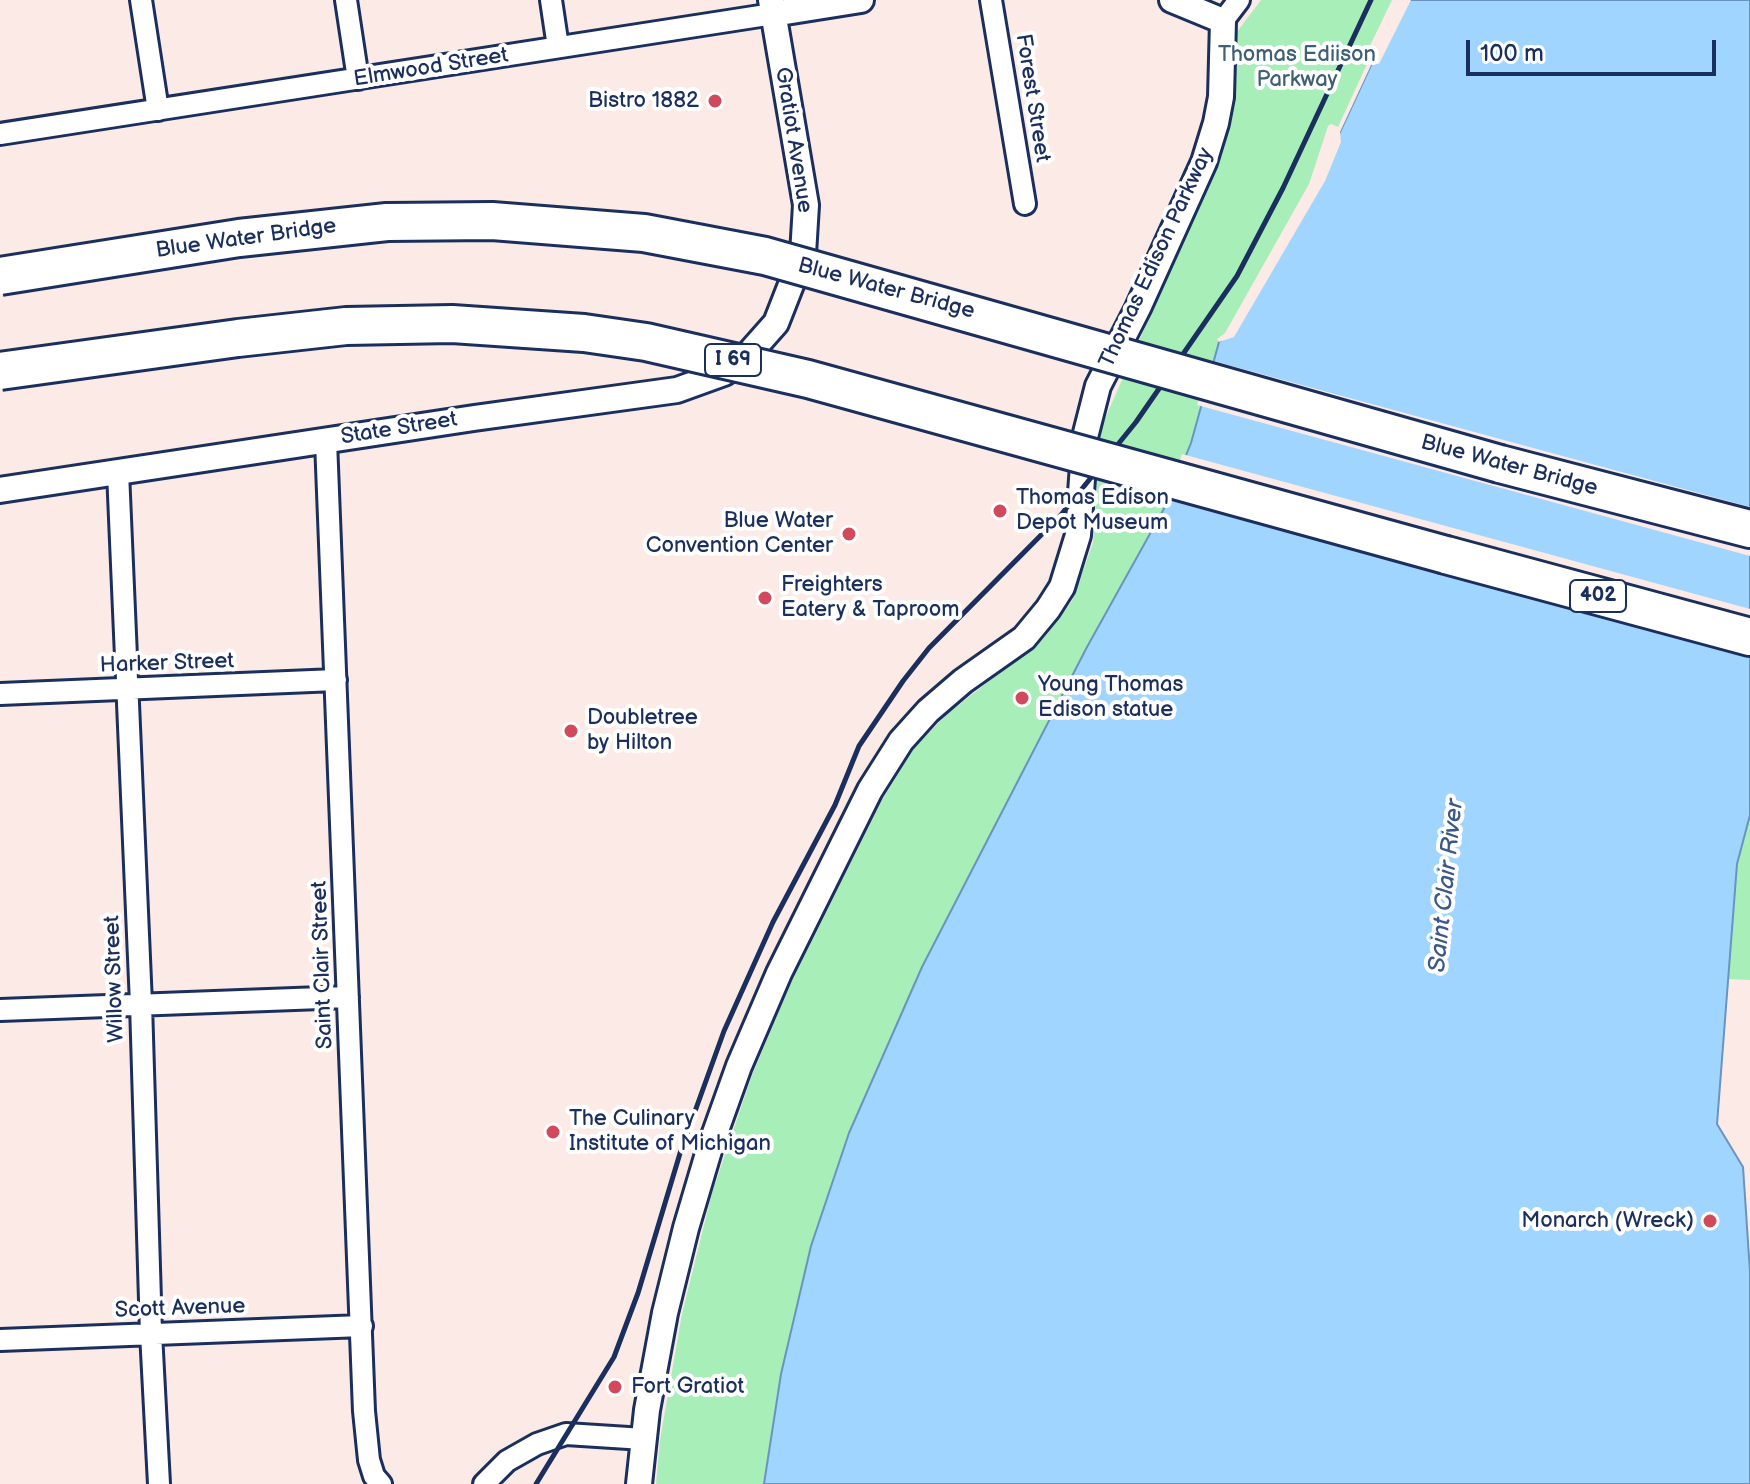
<!DOCTYPE html>
<html>
<head>
<meta charset="utf-8">
<style>
  body { margin:0 }
  #map { position:relative; width:1750px; height:1484px; overflow:hidden; background:#fbeae5; font-family:"Balsamiq Sans",sans-serif }
  canvas { display:block }
  .scale { position:absolute; left:1466px; top:40px; width:250px; height:36px; box-sizing:border-box; border:4px solid #1b2f5e; border-top:0; padding-left:10px; font-size:24px; line-height:28px; white-space:nowrap; color:#1b2f5e; -webkit-text-stroke:6px #fff; paint-order:stroke }
</style>
</head>
<body>
<div id="map">
<canvas width="1750" height="1484"></canvas>
<div class="scale">100 m</div>
</div>
<script>
const c = document.querySelector('canvas').getContext('2d');
c.lineJoin = 'round';
function paint(path, color) { c.fillStyle = color; c.fill(path, 'evenodd'); }
const shape = rows => new Path2D(rows.map(r => 'M' + r).join(''));
function stroke(path, color, width, dash) { c.strokeStyle = color; c.lineWidth = width; c.lineCap = dash ? 'butt' : 'round'; c.setLineDash(dash || []); c.stroke(path); }
function write(font, color, halo, rows, align = 'center') {
  c.font = font + ' "Balsamiq Sans",sans-serif'; c.lineWidth = 8; c.setLineDash([]); c.textBaseline = 'middle'; c.strokeStyle = halo; c.fillStyle = color; for (const [text, x, y, turn = 0] of rows) {
    c.save(); c.translate(x, y); c.rotate((+turn || 0) * Math.PI / 180); c.textAlign = isNaN(turn) ? turn : align; if (halo) c.strokeText(text, 0, 0); c.fillText(text, 0, 0); c.restore();
  }
}
const green = shape([
  [1261,0,1396,0,1372,62,1313,185,1228,336,1219,342,1191,443,1166,505,1087,647,922,967,849,1133,811,1246,781,1374,764,1484,656,1484,660,1440,682,1314,712,1193,752,1075,790,985,882,800,914,748,947,714,1043,639,1072,601,1093,543,1101,428,1221,153,1230,120,1231,57,1237,32],
  [1750,815,1750,980,1728,979,1737,864]
]);
const water = shape([
  [1396,0,1750,0,1750,815,1737,864,1717,1124,1743,1167,1750,1272,1750,1484,764,1484,781,1374,811,1246,849,1133,922,967,1087,647,1166,505,1191,443,1219,342,1228,336,1340,132,1372,63,1396,0]
]);
const pier = shape([
  [1392,0,1411,0,1379,64,1372,63,1340,132,1341,142,1325,181,1234,337,1219,342,1217,339,1225,333,1309,184,1328,126,1331,124,1338,127,1367,64,1364,58],
  [1210,360,1750,507,1750,556,1197,405],
  [1182,454,1750,609,1750,658,1164,499]
]);
const minor = shape([
  [141,0,158,110],
  [346,0,358,79],
  [551,0,558,47],
  [991,0,1025,204],
  [1223,21,1239,0],
  [0,134,773,14],
  [326,441,364,1411,369,1460,374,1476,381,1484],
  [118,472,141,1004,151,1333,159,1484],
  [0,694,336,680],
  [0,1010,348,997],
  [0,1340,362,1326],
  [484,1484,507,1461,537,1444,566,1434,644,1439]
]);
const tertiary = shape([
  [773,14,861,0],
  [0,490,474,418,677,390,724,373,745,358,776,323,803,254,806,205,771,0],
  [639,1484,647,1410,665,1313,686,1228,710,1147,739,1066,779,973,870,790,901,741,928,711,963,681,1024,638,1048,609,1062,587,1078,535,1085,437,1098,386,1138,308,1204,162,1216,123,1221,97,1223,21,1172,0]
]);
const motorway = shape([
  [1500,464,1750,529],
  [1446,555,1750,637]
]);
const rail = shape([
  [536,1484,614,1357,638,1293,681,1150,724,1031,773,922,835,805,859,746,903,681,929,648,1060,516,1136,422,1237,276,1283,188,1371,0]
]);
const motorwayBridge = shape([
  [0,276,239,238,387,222,492,221,644,233,765,256,1500,464],
  [0,371,238,338,346,326,452,324,584,333,646,342,808,379,1446,555]
]);
const markers = [
  [715,101,8,"#d1495b"],
  [1000,511,8,"#d1495b"],
  [849,534,8,"#d1495b"],
  [765,598,8,"#d1495b"],
  [1022,698,8,"#d1495b"],
  [571,731,8,"#d1495b"],
  [553,1132,8,"#d1495b"],
  [1710,1221,8,"#d1495b"],
  [615,1387,8,"#d1495b"]
];
const shields = [
  [733,360,56],
  [1598,596,56]
];
const shieldNames = [
  ["I 69",733,360],
  ["402",1598,596]
];
const parkNames = [
  ["Thomas Ediison",1297,55],
  ["Parkway",1297,80]
];
const streetNames = [
  ["Elmwood Street",431,68,-9],
  ["Forest Street",1032,98,81],
  ["Gratiot Avenue",793,140,81],
  ["Blue Water Bridge",246,239,-8],
  ["Thomas Edison Parkway",1157,258,-65],
  ["Blue Water Bridge",886,289,15],
  ["State Street",399,429,-9],
  ["Blue Water Bridge",1509,466,15],
  ["Harker Street",167,664,-2],
  ["Saint Clair Street",323,965,-92],
  ["Willow Street",115,979,-92],
  ["Scott Avenue",180,1309,-2]
];
const poiNames = [
  ["Bistro 1882",699,101,"right"],
  ["Thomas Edison",1016,498],
  ["Depot Museum",1016,523],
  ["Blue Water",833,521,"right"],
  ["Convention Center",833,546,"right"],
  ["Freighters",781,585],
  ["Eatery & Taproom",781,610],
  ["Young Thomas",1038,685],
  ["Edison statue",1038,710],
  ["Doubletree",587,718],
  ["by Hilton",587,743],
  ["The Culinary",569,1119],
  ["Institute of Michigan",569,1144],
  ["Monarch (Wreck)",1694,1221,"right"],
  ["Fort Gratiot",631,1387]
];
const waterNames = [
  ["Saint Clair River",1447,886,-84]
];
paint(green, '#a8eeb9');
paint(water, '#a0d5ff');
stroke(water, '#6b93bf', 2);
paint(pier, '#fbeae5');
stroke(minor, '#1b2f5e', 26);
stroke(tertiary, '#1b2f5e', 30);
stroke(motorway, '#1b2f5e', 42);
stroke(minor, '#fff', 20);
stroke(tertiary, '#fff', 24);
stroke(motorway, '#fff', 36);
stroke(rail, '#1b2f5e', 5);
stroke(motorwayBridge, '#1b2f5e', 42, []);
stroke(motorwayBridge, '#fff', 36);
for (const [x, y, r, color] of markers) { const dot = new Path2D(); dot.arc(x, y, r, 0, 2 * Math.PI); c.fillStyle = color; c.fill(dot); stroke(dot, '#fff', 3); }
for (const [x, y, w] of shields) { const box = new Path2D(); box.roundRect(x - w / 2, y - 16, w, 32, 6); c.fillStyle = '#fff'; c.fill(box); stroke(box, '#1b2f5e', 2); }
write('bold 20px', '#1b2f5e', null, shieldNames);
write('22px', '#3e5f75', '#fff', parkNames);
write('22px', '#1b2f5e', '#fff', streetNames);
write('22px', '#1b2f5e', '#fff', poiNames, 'left');
write('italic 24px', '#3c5886', '#fff', waterNames);
</script>
</body>
</html>
